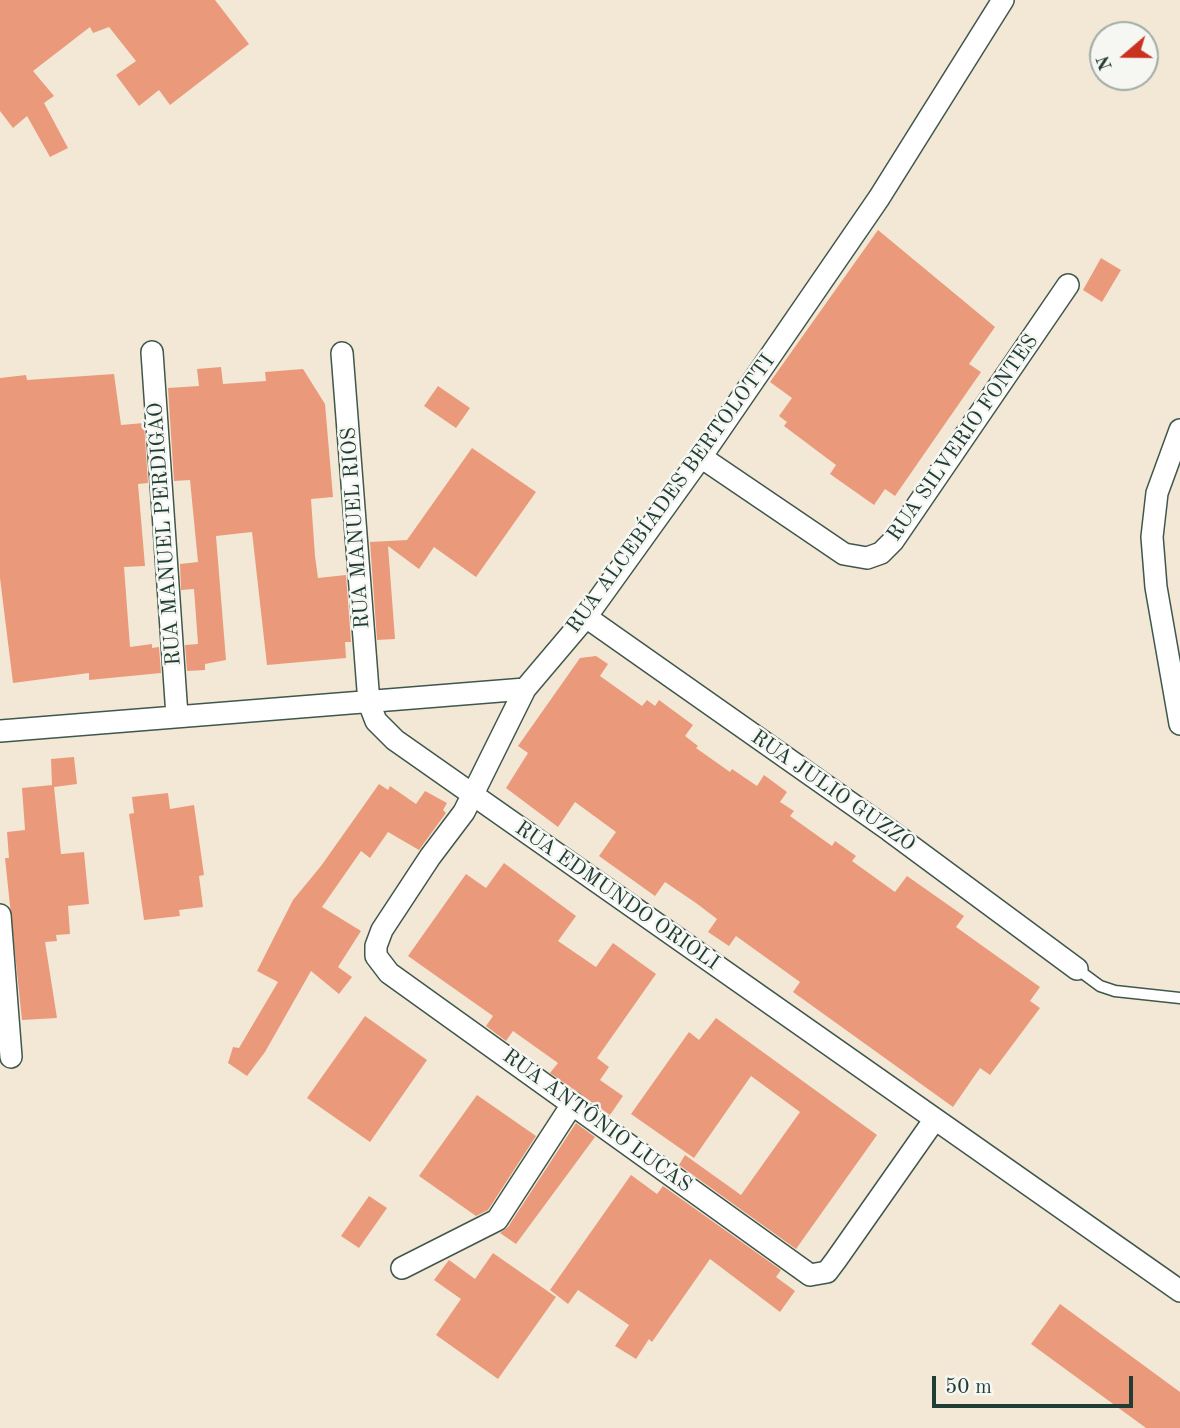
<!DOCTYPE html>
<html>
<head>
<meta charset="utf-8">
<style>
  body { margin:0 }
  #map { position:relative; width:1180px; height:1428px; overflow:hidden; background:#f3e8d5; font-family:"Old Standard TT",serif }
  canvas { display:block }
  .north { position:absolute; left:1089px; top:21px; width:70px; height:70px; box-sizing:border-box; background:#f6f6f2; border:2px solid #a0aca6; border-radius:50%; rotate:250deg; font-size:19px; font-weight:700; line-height:28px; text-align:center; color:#1f3d34 }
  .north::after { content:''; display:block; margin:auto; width:24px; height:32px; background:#c8321e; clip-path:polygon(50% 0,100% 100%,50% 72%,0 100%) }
  .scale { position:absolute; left:932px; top:1376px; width:201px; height:32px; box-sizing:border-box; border:4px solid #1f3d34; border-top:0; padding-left:9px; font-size:21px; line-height:24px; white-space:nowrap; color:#1f3d34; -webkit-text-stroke:5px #f6f6f2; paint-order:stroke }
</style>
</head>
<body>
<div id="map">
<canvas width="1180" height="1428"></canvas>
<div class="north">N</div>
<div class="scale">50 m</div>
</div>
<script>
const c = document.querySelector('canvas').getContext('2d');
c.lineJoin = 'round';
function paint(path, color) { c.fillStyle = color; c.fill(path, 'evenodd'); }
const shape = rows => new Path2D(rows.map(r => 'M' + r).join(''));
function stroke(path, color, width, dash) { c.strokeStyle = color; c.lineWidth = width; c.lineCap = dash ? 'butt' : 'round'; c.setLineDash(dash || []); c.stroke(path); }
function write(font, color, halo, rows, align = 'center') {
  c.font = font + ' "Old Standard TT",serif'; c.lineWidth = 5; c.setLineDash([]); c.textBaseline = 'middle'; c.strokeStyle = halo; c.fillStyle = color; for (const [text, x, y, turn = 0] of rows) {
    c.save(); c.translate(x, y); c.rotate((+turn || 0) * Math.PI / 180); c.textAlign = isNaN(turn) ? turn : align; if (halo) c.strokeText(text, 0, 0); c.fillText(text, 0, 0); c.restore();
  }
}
const building = shape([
  [0,0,215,0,249,44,170,105,159,90,139,106,116,75,136,61,109,27,93,33,90,27,33,71,54,96,44,103,68,148,50,157,27,116,13,128,0,111],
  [878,230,995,327,969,364,981,372,895,496,885,489,874,505,830,474,836,465,784,426,787,422,779,416,792,398,770,382],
  [1101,258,1121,270,1102,302,1083,290],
  [221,367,223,384,266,381,265,372,303,369,325,404,333,497,311,499,315,556,318,578,346,575,351,642,345,642,346,658,267,665,252,532,216,536,226,660,205,664,205,670,187,671,185,645,198,644,194,589,181,590,180,564,198,562,190,480,174,481,168,388,199,386,197,369],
  [114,374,121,425,144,423,148,483,138,484,145,566,124,567,130,647,152,644,152,648,159,647,161,673,89,680,89,673,13,683,0,578,0,378,26,375,27,380],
  [438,386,470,408,456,428,424,406],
  [472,448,536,492,476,577,434,547,419,569,388,546,395,639,377,640,370,542,407,540],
  [596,656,608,664,600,676,642,706,647,700,655,706,659,700,693,725,685,736,698,746,696,748,730,772,732,769,757,786,764,775,787,792,780,802,794,811,790,816,832,846,835,841,856,856,852,861,895,892,907,876,964,916,956,927,1040,987,1030,1001,1040,1008,990,1075,980,1068,953,1107,793,992,800,982,736,936,729,946,708,932,717,919,696,903,665,882,655,896,599,856,616,832,575,802,558,827,506,788,528,753,518,746,580,658],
  [74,757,77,784,54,787,61,854,84,852,89,904,68,906,70,934,56,935,57,941,45,942,57,1018,22,1020,5,858,9,858,7,832,25,830,22,788,52,785,51,759],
  [379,784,388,790,390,786,416,804,425,791,447,803,443,810,446,813,419,850,388,832,370,858,361,851,322,907,361,931,338,967,352,977,339,994,311,971,265,1052,247,1076,228,1063,233,1047,239,1048,278,982,257,971,293,900,321,866],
  [168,793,170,809,194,805,204,875,199,876,203,907,179,910,180,916,144,920,129,814,134,813,132,797],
  [504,863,576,916,558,941,596,967,613,943,656,974,597,1058,609,1067,600,1080,623,1096,610,1115,550,1073,558,1063,513,1031,506,1041,486,1026,493,1016,408,956,466,874,486,888],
  [365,1016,427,1060,370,1142,307,1098],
  [716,1018,877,1135,796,1249,679,1165,685,1155,741,1195,800,1112,751,1076,694,1158,631,1114,689,1032,699,1040],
  [477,1095,536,1136,488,1210,476,1216,419,1176],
  [576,1123,595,1137,516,1244,500,1233,508,1227],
  [631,1175,657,1194,663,1186,781,1270,776,1277,795,1291,780,1312,710,1259,652,1342,649,1339,636,1359,615,1346,629,1325,578,1290,568,1304,550,1290],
  [369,1196,387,1208,359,1248,341,1236],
  [493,1253,556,1297,498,1379,436,1335,461,1299,434,1280,449,1260,475,1279],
  [1060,1304,1180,1392,1180,1428,1146,1428,1031,1344]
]);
const service = shape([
  [1077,969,1100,986,1115,991,1180,998]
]);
const minor = shape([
  [152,352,177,716],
  [342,353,369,703,376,721,395,740,1180,1291],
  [1180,430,1157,493,1152,537,1156,587,1180,724],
  [701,457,844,554,867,558,881,553,893,541,1068,285],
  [586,617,889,830,1077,969],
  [0,731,525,689],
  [0,915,11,1057],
  [935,1119,836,1260,827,1272,810,1275,389,973,376,956,376,946,382,930,430,857,464,812,525,689,586,617,701,457,879,198,1003,0],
  [402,1268,497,1220,573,1103]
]);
const streetNames = [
  ["RUA SILVERIO FONTES",963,438,-55],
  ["RUA ALCEBÍADES BERTOLOTTI",671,494,-54],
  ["RUA MANUEL RIOS",356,528,-94],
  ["RUA MANUEL PERDIGÃO",165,534,-94],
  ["RUA JULIO GUZZO",833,791,35],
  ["RUA EDMUNDO ORIOLI",617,896,35],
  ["RUA ANTÔNIO LUCAS",597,1121,36]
];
paint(building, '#ea9a7b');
stroke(service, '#3f574c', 13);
stroke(minor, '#3f574c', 24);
stroke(service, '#fff', 10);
stroke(minor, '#fff', 21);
write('21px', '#1f3d34', '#f6f6f2', streetNames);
</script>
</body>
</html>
